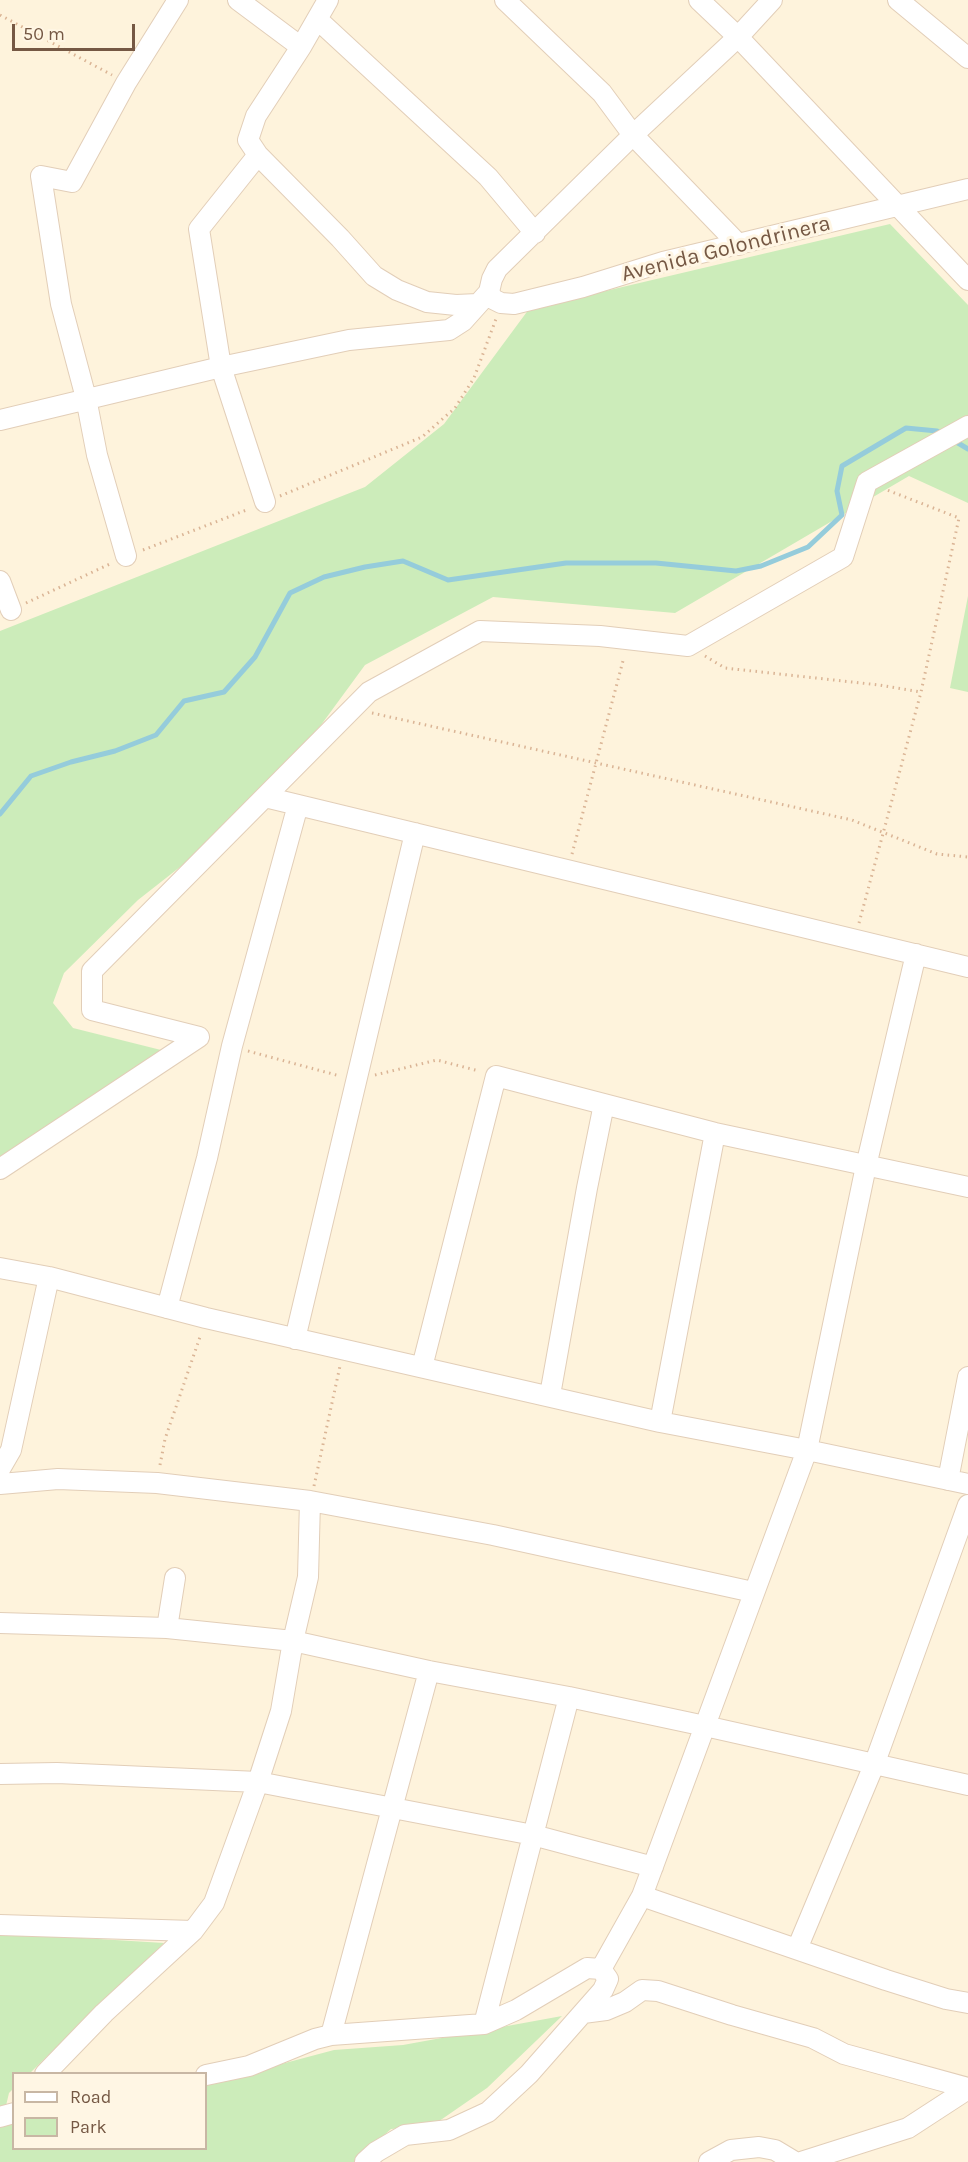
<!DOCTYPE html>
<html>
<head>
<meta charset="utf-8">
<style>
  body { margin:0 }
  #map { position:relative; width:968px; height:2162px; overflow:hidden; background:#fef3dc; font-family:Karla,sans-serif }
  canvas { display:block }
  .legend { position:absolute; left:12px; top:2072px; width:195px; height:78px; box-sizing:border-box; background:#fff6e4; border:2px solid #c8b7a4; margin:0; padding:8px 10px; list-style:none; font-size:18px; color:#755844 }
  .legend li { display:flex; align-items:center; gap:12px; height:30px }
  .legend b { width:30px; border:2px solid #c8b7a4 }
  .scale { position:absolute; left:12px; top:24px; width:123px; height:27px; box-sizing:border-box; border:3px solid #755844; border-top:0; padding-left:8px; font-size:18px; line-height:21px; white-space:nowrap; color:#755844; -webkit-text-stroke:4px #fff6e4; paint-order:stroke }
</style>
</head>
<body>
<div id="map">
<canvas width="968" height="2162"></canvas>
<ul class="legend">
<li><b style="height:8px;background:#fff"></b>Road</li>
<li><b style="height:16px;background:#ccecba"></b>Park</li>
</ul>
<div class="scale">50 m</div>
</div>
<script>
const c = document.querySelector('canvas').getContext('2d');
c.lineJoin = 'round';
function paint(path, color) { c.fillStyle = color; c.fill(path, 'evenodd'); }
const shape = rows => new Path2D(rows.map(r => 'M' + r).join(''));
function stroke(path, color, width, dash) { c.strokeStyle = color; c.lineWidth = width; c.lineCap = dash ? 'butt' : 'round'; c.setLineDash(dash || []); c.stroke(path); }
function write(font, color, halo, rows, align = 'center') {
  c.font = font + ' Karla,sans-serif'; c.lineWidth = 6; c.setLineDash([]); c.textBaseline = 'middle'; c.strokeStyle = halo; c.fillStyle = color; for (const [text, x, y, turn = 0] of rows) {
    c.save(); c.translate(x, y); c.rotate((+turn || 0) * Math.PI / 180); c.textAlign = isNaN(turn) ? turn : align; if (halo) c.strokeText(text, 0, 0); c.fillText(text, 0, 0); c.restore();
  }
}
const green = shape([
  [890,224,968,305,968,503,909,476,675,613,493,597,365,665,321,725,222,834,138,900,64,973,53,1003,73,1028,165,1051,0,1161,0,631,365,487,444,424,529,309],
  [968,596,968,692,950,688],
  [0,1933,164,1943,30,2073,14,2074,13,2089,9,2093,4,2114,13,2119,14,2148,206,2148,206,2084,334,2050,403,2045,562,2016,487,2088,432,2126,391,2129,354,2162,0,2162]
]);
const stream = shape([
  [953,440,968,449],
  [0,814,31,776,71,762,115,751,156,735,184,701,224,692,255,657,290,593,324,577,365,567,403,561,448,580,566,563,656,563,736,571,761,566,808,547,842,515,837,491,842,466,906,428,937,431,943,434]
]);
const path = shape([
  [0,15,112,75],
  [280,496,422,437,455,408,474,378,496,319],
  [143,550,249,509],
  [26,603,112,563],
  [705,656,725,668,879,685,921,692],
  [372,713,852,820,937,854,968,857],
  [572,854,624,657],
  [859,923,921,692,959,518,887,490],
  [248,1051,340,1076],
  [375,1075,437,1060,479,1071],
  [160,1465,165,1439,201,1334],
  [314,1486,340,1366]
]);
const minor = shape([
  [238,0,301,47],
  [328,0,301,47,256,116,248,140,258,155,340,238,374,276,397,290,427,302,456,305,478,304],
  [505,0,602,93,633,135,739,245],
  [699,0,738,37,968,280],
  [898,0,968,58],
  [317,19,488,177,535,233],
  [258,155,199,229,221,367,265,502],
  [489,292,493,299,501,303,514,304,583,287,663,262,968,189],
  [0,420,221,367,349,340,449,330,463,321,489,292,492,279,497,269,633,135,738,37,772,0],
  [126,556,97,455,86,398,61,304,41,176,72,182,126,83,178,0],
  [0,581,11,610],
  [265,797,968,967],
  [0,1169,199,1037,92,1010,92,971,369,692,480,631,600,636,688,646,843,557,867,482,968,426],
  [0,1268,49,1277,206,1318,660,1422,807,1450,968,1484],
  [167,1308,207,1158,232,1046,298,805],
  [295,1339,415,833],
  [422,1367,496,1076,715,1133,968,1187],
  [550,1395,587,1188,604,1104],
  [660,1422,715,1133],
  [0,1469,11,1450,49,1277],
  [948,1480,968,1377],
  [0,1484,58,1479,157,1483,310,1501,493,1535,753,1592],
  [0,1623,167,1628,293,1641,429,1671,569,1697,705,1726,968,1785],
  [167,1628,175,1578],
  [0,1774,57,1773,258,1782,533,1835,653,1867],
  [642,1896,886,1980,946,1999,968,2003],
  [0,1925,193,1931],
  [797,1949,874,1765,968,1505],
  [601,1969,642,1896,807,1450,866,1166,916,954],
  [583,2013,606,2010,625,2002,642,1990,658,1991,732,2015,813,2038,844,2054,968,2088],
  [484,2024,569,1697],
  [331,2035,429,1671],
  [45,2074,104,2013,193,1931,214,1903,258,1782,281,1711,293,1641,308,1577,310,1501],
  [206,2075,249,2066,315,2039,331,2035,484,2024,516,2010,587,1968,601,1969,608,1979,603,1990,529,2074,488,2112,449,2130,405,2135,376,2152,365,2162],
  [0,2117,14,2113],
  [709,2162,731,2150,759,2147,775,2150,795,2162],
  [801,2162,908,2128,968,2089]
]);
const streetNames = [
  ["Avenida Golondrinera",726,249,-14]
];
paint(green, '#ccecba');
stroke(stream, '#95ccdb', 5);
stroke(minor, '#e2ceb8', 22);
stroke(path, '#dab495', 3, [1.5, 4.5]);
stroke(minor, '#fff', 20);
write('22px', '#755844', '#fff6e4', streetNames);
</script>
</body>
</html>
